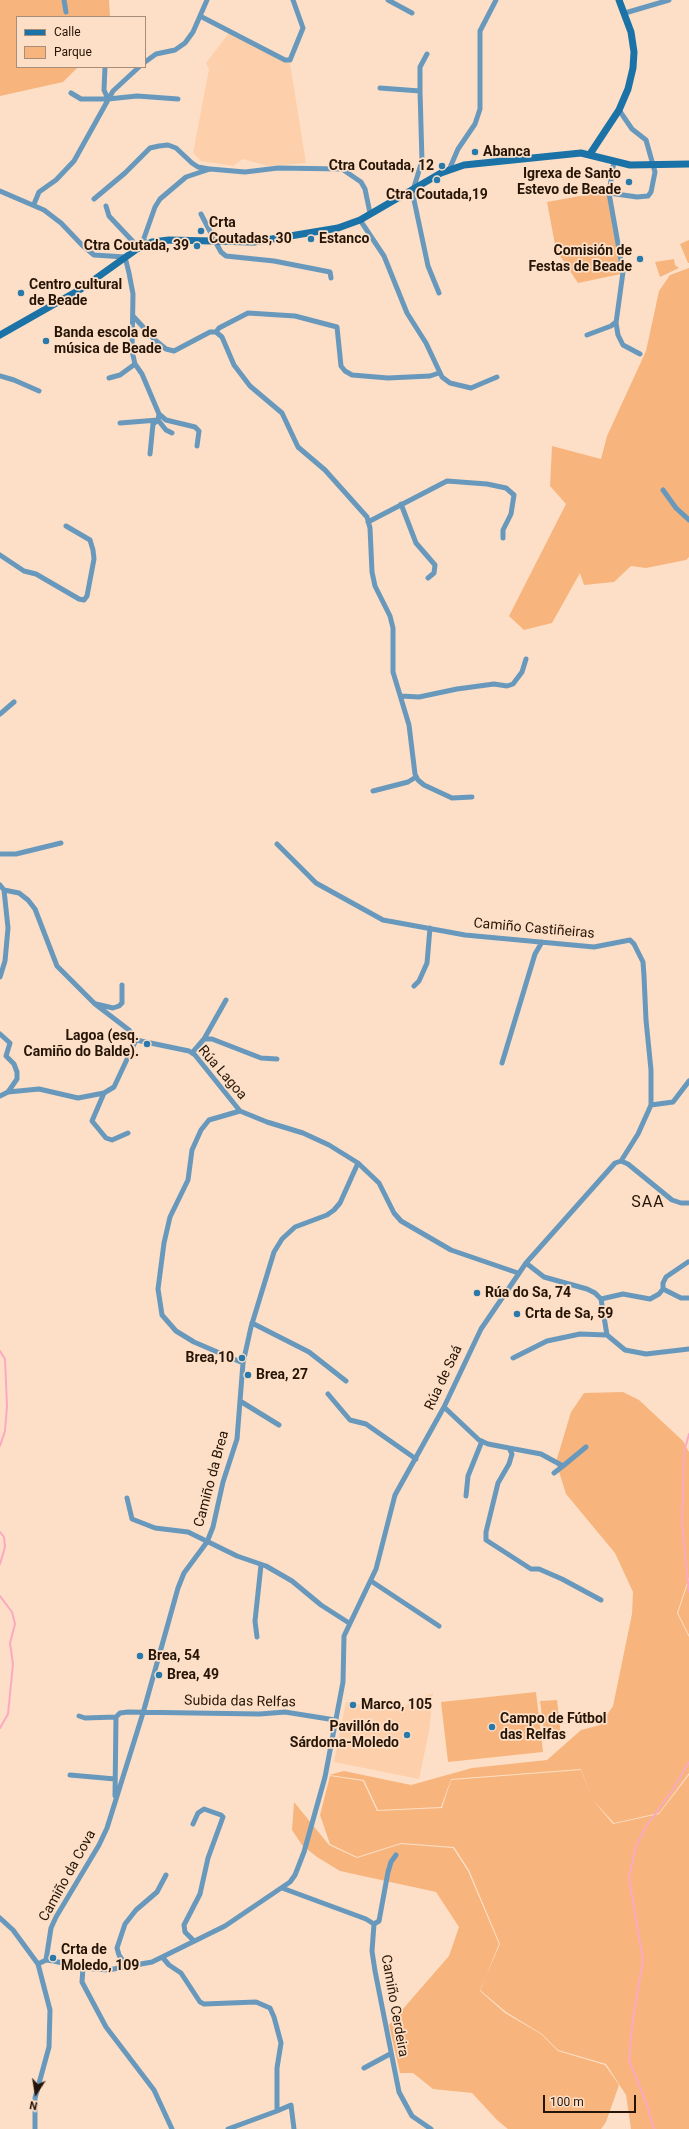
<!DOCTYPE html>
<html>
<head>
<meta charset="utf-8">
<style>
  body { margin:0 }
  #map { position:relative; width:689px; height:2129px; overflow:hidden; background:#fddfc7; font-family:Roboto,sans-serif }
  canvas { display:block }
  .legend { position:absolute; left:16px; top:16px; width:130px; height:52px; box-sizing:border-box; background:#fddfc7; border:1px solid #a78e7a; margin:0; padding:5px 7px; list-style:none; font-size:12px; color:#261506 }
  .legend li { display:flex; align-items:center; gap:8px; height:20px }
  .legend b { width:20px; border:1px solid #a78e7a }
  .north { position:absolute; left:16px; top:2073px; width:40px; height:40px; -webkit-text-stroke:3px #fddfc7; paint-order:stroke; rotate:192deg; font-size:11px; font-weight:700; line-height:16px; text-align:center; color:#261506 }
  .north::after { content:''; display:block; margin:auto; width:14px; height:18px; background:#261506; clip-path:polygon(50% 0,100% 100%,50% 72%,0 100%) }
  .scale { position:absolute; left:543px; top:2095px; width:93px; height:18px; box-sizing:border-box; border:2px solid #261506; border-top:0; padding-left:5px; font-size:12px; line-height:14px; white-space:nowrap; color:#261506; -webkit-text-stroke:3px #fddfc7; paint-order:stroke }
</style>
</head>
<body>
<div id="map">
<canvas width="689" height="2129"></canvas>
<ul class="legend">
<li><b style="height:5px;background:#1a72a6"></b>Calle</li>
<li><b style="height:11px;background:#f7b57d"></b>Parque</li>
</ul>
<div class="north">N</div>
<div class="scale">100 m</div>
</div>
<script>
const c = document.querySelector('canvas').getContext('2d');
c.lineJoin = 'round';
function paint(path, color) { c.fillStyle = color; c.fill(path, 'evenodd'); }
const shape = rows => new Path2D(rows.map(r => 'M' + r).join(''));
function stroke(path, color, width, dash) { c.strokeStyle = color; c.lineWidth = width; c.lineCap = dash ? 'butt' : 'round'; c.setLineDash(dash || []); c.stroke(path); }
function write(font, color, halo, rows, align = 'center') {
  c.font = font + ' Roboto,sans-serif'; c.lineWidth = 3.5; c.setLineDash([]); c.textBaseline = 'middle'; c.strokeStyle = halo; c.fillStyle = color; for (const [text, x, y, turn = 0] of rows) {
    c.save(); c.translate(x, y); c.rotate((+turn || 0) * Math.PI / 180); c.textAlign = isNaN(turn) ? turn : align; if (halo) c.strokeText(text, 0, 0); c.fillText(text, 0, 0); c.restore();
  }
}
const built = shape([
  [229,33,290,63,306,163,267,166,243,159,233,166,201,161,193,153,209,69,206,63],
  [433,1693,429,1732,419,1779,334,1762,346,1702,393,1711]
]);
const green = shape([
  [0,0,109,0,110,17,17,17,17,67,78,67,63,82,0,96],
  [607,191,621,274,578,283,556,250,547,202],
  [689,240,689,263,688,263,680,244],
  [674,259,675,265,679,268,660,277,655,262],
  [689,268,689,557,686,560,646,568,631,566,614,582,584,585,580,573,552,623,524,630,509,616,566,504,550,486,552,446,601,459,607,436,646,351,659,291,670,275],
  [623,1392,639,1400,683,1441,689,1452,689,1577,677,1613,689,1637,689,1773,659,1813,614,1823,592,1799,581,1769,451,1779,441,1807,378,1810,364,1780,329,1775,344,1771,411,1785,472,1768,547,1760,581,1730,600,1725,613,1706,632,1614,633,1592,615,1553,566,1494,556,1462,571,1412,584,1393],
  [689,1580,689,1635,678,1613],
  [536,1692,543,1752,448,1762,441,1702],
  [557,1700,561,1737,545,1739,540,1701],
  [581,1770,592,1799,613,1824,659,1814,689,1775,689,2129,631,2129,626,2095,606,2064,558,2050,542,2034,506,2012,480,1990,500,1944,469,1870,454,1847,401,1843,357,1857,330,1844,320,1815,330,1776,363,1781,377,1811,442,1808,451,1780],
  [294,1802,329,1845,357,1858,401,1844,453,1848,468,1871,499,1944,480,1991,505,2013,541,2034,558,2051,605,2065,619,2085,606,2122,601,2129,508,2129,497,2120,472,2093,433,2089,413,2073,400,2073,389,2025,449,1956,459,1927,436,1892,340,1871,317,1857,302,1845,292,1830]
]);
const stream = shape([
  [0,1351,5,1359,7,1406,5,1431,0,1446],
  [689,1434,684,1452,682,1524,689,1592],
  [0,1532,4,1537,5,1547,0,1564],
  [0,1596,12,1612,15,1624,10,1643,13,1664,8,1714,0,1728],
  [654,2129,646,2102,629,2060,632,2026,643,1960,629,1877,636,1846,645,1828,672,1791,689,1762]
]);
const street = shape([
  [64,0,66,12],
  [388,0,412,13],
  [625,13,669,0],
  [200,16,285,60,290,60,303,28,293,0],
  [145,62,156,54,175,50,185,43,193,32,207,0],
  [105,67,104,90,108,99],
  [380,88,420,91,422,161,414,187,414,200,428,266,439,293],
  [420,91,420,67,427,54],
  [71,93,81,99,108,99,137,96,178,99],
  [614,161,609,193,623,272,616,323,618,335,623,345,640,354],
  [449,170,458,149,475,124,480,109,480,31,496,0],
  [0,191,44,210,61,223,82,245,94,255,125,257,129,273,133,294,132,351,135,364,142,374,159,414,158,420,153,424,150,454],
  [609,193,637,197,648,196,651,192,655,172,646,140,632,129,619,110],
  [94,199,125,173,150,148,159,146,168,145,176,148,192,163,198,167,209,169],
  [34,204,39,192,56,180,74,161,113,91,139,67],
  [106,206,109,216,139,248],
  [201,214,215,241,221,252,226,256,274,261,330,272,331,278],
  [360,220,384,256,407,313,426,343,442,377,450,383,471,388,497,377],
  [145,245,144,238,155,207,160,199,186,177,210,169,245,172,278,168,342,169,361,182,365,189,370,213],
  [133,316,155,340,166,349,174,351,210,332,216,332,222,337,234,365,250,386,282,413,298,447,325,470,367,517,370,528,372,572,375,586,390,616,393,628,393,672,409,725,415,774,418,780,424,785,452,798,472,797],
  [216,332,219,328,248,313,295,316,337,327,341,366,345,371,352,375,388,378,430,376,439,373],
  [587,335,611,326,616,322],
  [0,376,14,380,39,391],
  [109,378,120,375,135,364],
  [159,414,166,420,195,427,199,431,197,446],
  [120,423,158,420,166,430,172,433],
  [663,490,676,508,689,520],
  [401,504,416,543,435,565,434,573,428,578],
  [368,522,447,481,487,484,506,488,514,495,511,514,503,530,503,538],
  [0,555,24,571,36,574,79,599,84,600,87,596,94,559,93,550,90,540,66,526],
  [401,696,419,697,457,689,494,684,507,686,513,684,522,672,526,659],
  [0,714,14,702],
  [373,791,408,782,416,777],
  [277,844,316,883,383,920,465,935,594,947,630,940,634,944,643,962,644,976,646,1020,651,1070,651,1105,638,1134,621,1161],
  [0,854,16,854,61,843],
  [0,885,4,890,8,928,5,961,0,977],
  [4,890,19,893,28,900,35,909,57,966,95,1004,129,1030,136,1040,189,1051,195,1055,240,1111,267,1122,303,1133,329,1145,358,1163,379,1183,394,1213,401,1221,451,1250,518,1273],
  [414,986,419,981,427,963,430,928],
  [96,1004,113,1008,119,1006,122,1003,122,985],
  [0,1034,10,1043,6,1056,14,1064,17,1072,17,1079,8,1092],
  [204,1039,212,1039,261,1058,277,1059],
  [192,1053,204,1039,226,1000],
  [502,1063,535,954,542,942],
  [104,1093,92,1121,106,1138,112,1140,128,1133],
  [0,1096,8,1092,39,1089,78,1098,104,1093,114,1087,136,1040],
  [651,1105,673,1102,689,1081],
  [240,1111,209,1120,201,1130,192,1150,188,1180,170,1217,164,1243,158,1289,162,1315,176,1331,194,1342,243,1363],
  [526,1263,544,1277,587,1289,595,1293,601,1299,607,1335,625,1350,646,1354,689,1349],
  [663,1289,663,1283,666,1277,688,1262],
  [601,1299,623,1294,650,1299,659,1294,663,1289,681,1298,689,1298],
  [252,1323,309,1352,346,1381],
  [513,1358,547,1341,580,1334,607,1335],
  [328,1394,350,1420,366,1424,416,1459],
  [240,1401,279,1425],
  [444,1407,479,1440,488,1444,509,1448,512,1454,509,1464,498,1483,486,1532,486,1540,531,1569,539,1569,562,1579,601,1600],
  [509,1448,541,1454,563,1466,586,1447],
  [554,1473,563,1466],
  [466,1496,468,1476,482,1441],
  [127,1498,132,1519,155,1528,188,1532,237,1556,266,1566,292,1581,321,1605,349,1623],
  [371,1581,439,1626],
  [257,1637,255,1621,261,1565],
  [79,1716,85,1718,116,1717,120,1713,128,1712,260,1714,285,1712,335,1720],
  [70,1775,115,1779],
  [115,1796,116,1717],
  [193,1824,198,1813,204,1809,221,1815,223,1817,208,1858,200,1894,184,1925,185,1932,194,1941],
  [282,1888,366,1919,374,1924,372,1951,375,1971,399,2092,412,2116,431,2129],
  [0,1918,13,1930,38,1964,50,2010,49,2047,35,2098,35,2129],
  [374,1924,379,1921,388,1872,391,1862,396,1855],
  [163,1958,169,1965,181,1973,200,2002,204,2004,256,2002,270,2008,274,2017,281,2043,277,2068,277,2111,228,2129],
  [46,1960,51,1928,56,1917,99,1845,107,1828,143,1713,178,1588,184,1573,207,1542,213,1527,223,1482,237,1439,243,1363,251,1327,274,1252,282,1239,295,1227,327,1215,334,1210,340,1203,358,1163],
  [38,1964,46,1960,54,1961,83,1968,108,1970,152,1962,225,1926,290,1882,295,1875,304,1852,325,1777,343,1682,344,1636,376,1569,395,1495,444,1407,481,1329,526,1263,615,1163,621,1161,628,1164,672,1200,681,1203,689,1203],
  [127,1967,119,1955,117,1948,125,1924,136,1910,157,1892,166,1875],
  [83,1968,82,1982,106,2027,154,2090,172,2129],
  [364,2068,390,2054],
  [277,2111,291,2105,294,2129]
]);
const secondary = shape([
  [590,154,619,110,628,89,633,68,634,52,631,32,619,0],
  [0,335,81,289,137,249,152,242,169,240,254,242,338,228,360,220,441,173,464,165,581,153,630,165,689,164]
]);
const markers = [
  [475,152,4,"#2979aa"],
  [442,166,4,"#2979aa"],
  [437,180,4,"#2979aa"],
  [629,182,4,"#2979aa"],
  [201,231,4,"#2979aa"],
  [311,239,4,"#2979aa"],
  [197,246,4,"#2979aa"],
  [640,259,4,"#2979aa"],
  [21,293,4,"#2979aa"],
  [46,341,4,"#2979aa"],
  [147,1044,4,"#2979aa"],
  [477,1293,4,"#2979aa"],
  [517,1314,4,"#2979aa"],
  [242,1358,4,"#2979aa"],
  [248,1375,4,"#2979aa"],
  [140,1656,4,"#2979aa"],
  [159,1675,4,"#2979aa"],
  [353,1705,4,"#2979aa"],
  [492,1727,4,"#2979aa"],
  [407,1735,4,"#2979aa"],
  [53,1958,4,"#2979aa"]
];
const poiNames = [
  ["Abanca",483,152],
  ["Ctra Coutada, 12",434,166,"right"],
  ["Igrexa de Santo",621,174,"right"],
  ["Estevo de Beade",621,190,"right"],
  ["Ctra Coutada,19",437,195,"center"],
  ["Crta",209,223],
  ["Coutadas, 30",209,239],
  ["Estanco",319,239],
  ["Ctra Coutada, 39",189,246,"right"],
  ["Comisión de",632,251,"right"],
  ["Festas de Beade",632,267,"right"],
  ["Centro cultural",29,285],
  ["de Beade",29,301],
  ["Banda escola de",54,333],
  ["música de Beade",54,349],
  ["Lagoa (esq.",139,1036,"right"],
  ["Camiño do Balde).",139,1052,"right"],
  ["Rúa do Sa, 74",485,1293],
  ["Crta de Sa, 59",525,1314],
  ["Brea,10",234,1358,"right"],
  ["Brea, 27",256,1375],
  ["Brea, 54",148,1656],
  ["Brea, 49",167,1675],
  ["Marco, 105",361,1705],
  ["Campo de Fútbol",500,1719],
  ["das Relfas",500,1735],
  ["Pavillón do",399,1727,"right"],
  ["Sárdoma-Moledo",399,1743,"right"],
  ["Crta de",61,1950],
  ["Moledo, 109",61,1966]
];
const streetNames = [
  ["Camiño Castiñeiras",534,929,5],
  ["Rúa Lagoa",222,1073,49],
  ["Rúa de Saá",444,1378,-65],
  ["Camiño da Brea",212,1479,-75],
  ["Subida das Relfas",240,1702,1],
  ["Camiño da Cova",68,1876,-61],
  ["Camiño Cerdeira",394,2006,80]
];
const quarterNames = [
  ["SAA",648,1203]
];
paint(built, '#fdd0ab');
paint(green, '#f7b57d');
stroke(stream, '#faa9c0', 2);
stroke(street, '#6899bc', 5);
stroke(secondary, '#1a72a6', 7);
for (const [x, y, r, color] of markers) { const dot = new Path2D(); dot.arc(x, y, r, 0, 2 * Math.PI); c.fillStyle = color; c.fill(dot); stroke(dot, '#fddfc7', 1.5); }
write('bold 14px', '#261506', '#fddfc7', poiNames, 'left');
write('14px', '#261506', '#fddfc7', streetNames);
c.letterSpacing = '1px';
write('16px', '#261506', '#fddfc7', quarterNames);
c.letterSpacing = '0px';
</script>
</body>
</html>
